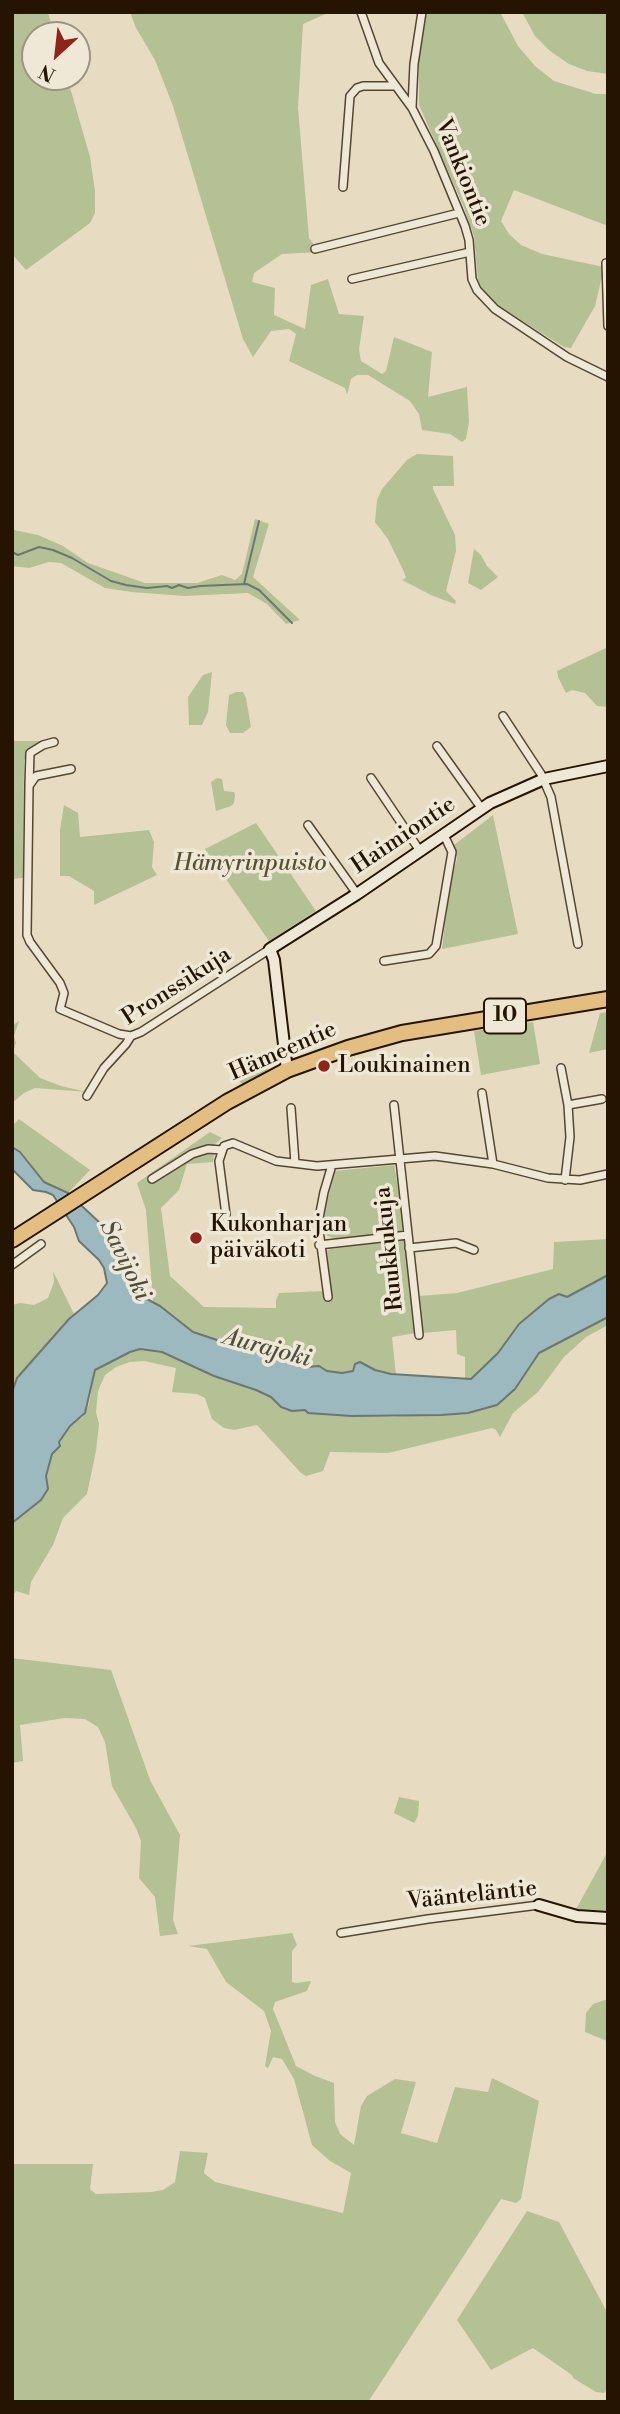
<!DOCTYPE html>
<html>
<head>
<meta charset="utf-8">
<style>
  body { margin:0 }
  #map { position:relative; width:620px; height:2414px; overflow:hidden; background:#e7dcc2; font-family:"Libre Bodoni",serif }
  canvas { display:block }
  .frame { position:absolute; inset:0; border:14px solid #251400; pointer-events:none }
  .north { position:absolute; left:21px; top:21px; width:70px; height:70px; box-sizing:border-box; background:#efe8d7; border:2px solid #9e9381; border-radius:50%; rotate:207deg; font-size:19px; font-weight:700; line-height:28px; text-align:center; color:#251400 }
  .north::after { content:''; display:block; margin:auto; width:24px; height:32px; background:#8f2418; clip-path:polygon(50% 0,100% 100%,50% 72%,0 100%) }
</style>
</head>
<body>
<div id="map">
<canvas width="620" height="2414"></canvas>
<div class="frame"></div>
<div class="north">N</div>
</div>
<script>
const c = document.querySelector('canvas').getContext('2d');
c.lineJoin = 'round';
function paint(path, color) { c.fillStyle = color; c.fill(path, 'evenodd'); }
const shape = rows => new Path2D(rows.map(r => 'M' + r).join(''));
function stroke(path, color, width, dash) { c.strokeStyle = color; c.lineWidth = width; c.lineCap = dash ? 'butt' : 'round'; c.setLineDash(dash || []); c.stroke(path); }
function write(font, color, halo, rows, align = 'center') {
  c.font = font + ' "Libre Bodoni",serif'; c.lineWidth = 7; c.setLineDash([]); c.textBaseline = 'middle'; c.strokeStyle = halo; c.fillStyle = color; for (const [text, x, y, turn = 0] of rows) {
    c.save(); c.translate(x, y); c.rotate((+turn || 0) * Math.PI / 180); c.textAlign = isNaN(turn) ? turn : align; if (halo) c.strokeText(text, 0, 0); c.fillText(text, 0, 0); c.restore();
  }
}
const green = shape([
  [12,12,48,12,54,35,35,35,35,77,67,77,90,157,95,191,95,213,90,223,26,270,12,254],
  [130,12,330,12,303,24,298,108,309,238,319,252,282,254,254,273,252,282,275,288,274,315,305,329,311,285,328,279,339,314,364,316,359,349,361,361,382,374,386,371,394,337,432,352,428,397,467,387,469,422,466,439,462,442,450,434,422,430,419,414,410,401,368,375,357,375,351,379,347,395,345,388,289,361,296,334,289,329,271,331,253,357,243,339,173,106,155,60,136,28],
  [426,12,500,12,518,46,535,66,554,81,596,94,608,94,608,226,514,190,501,221,509,234,521,245,542,254,604,267,595,306,571,348,564,347,500,307,483,291,478,282,474,236,463,205,419,105,419,58],
  [522,12,608,12,608,74,587,71,569,64,550,51,535,36],
  [417,454,453,456,454,486,433,486,433,489,455,535,456,551,446,591,456,601,455,604,433,596,402,580,406,578,404,572,388,539,375,522,377,500,382,489,407,460],
  [255,519,269,524,253,577,300,620,286,624,267,604,248,593,184,596,132,592,105,588,61,563,49,562,29,568,12,566,12,530,14,530,38,535,63,546,88,563,145,583,197,583,222,575,235,580,242,574],
  [474,549,481,555,487,566,498,577,481,590,468,583],
  [608,647,608,707,597,706,585,693,572,690,566,693,558,677,557,671],
  [212,672,208,712,202,725,189,725,188,697,203,675],
  [236,692,243,692,246,698,251,727,243,733,230,733,226,725,229,695],
  [12,741,42,741,33,746,24,760,23,878,12,879],
  [217,778,222,779,224,791,234,792,235,795,234,803,231,806,216,811,211,782],
  [64,805,78,813,80,837,149,830,154,842,152,867,157,875,94,905,94,891,69,876,60,876,60,830],
  [493,815,518,934,442,949,450,882,457,859,454,845],
  [256,823,316,911,269,941,205,849],
  [608,1012,608,1049,589,1053,600,1013],
  [19,1021,14,1036,16,1043,13,1052,40,1078,61,1086,87,1092,35,1088,24,1093,12,1103,12,1026],
  [533,1022,540,1064,481,1075,474,1031],
  [263,1058,269,1073,242,1084,238,1080],
  [19,1119,90,1170,68,1193,44,1183,20,1152,12,1147,12,1126],
  [210,1132,222,1138,215,1144,213,1162,187,1164,179,1190,161,1208,170,1276,204,1307,276,1308,276,1300,279,1293,323,1291,329,1288,326,1251,330,1249,406,1240,416,1333,392,1337,396,1375,375,1370,360,1362,353,1371,342,1373,327,1371,319,1366,307,1367,291,1357,226,1343,193,1332,153,1302,146,1210,137,1183],
  [394,1165,405,1225,402,1231,352,1238,333,1238,326,1235,324,1213,335,1171],
  [608,1239,608,1275,567,1297,549,1299,519,1324,498,1353,471,1379,465,1379,465,1357,457,1354,456,1330,423,1333,419,1296,457,1293,553,1269,554,1242],
  [53,1271,74,1314,17,1378,13,1388,12,1305,20,1303,34,1305,48,1298,54,1282],
  [608,1317,608,1325,586,1337,564,1357,538,1392,513,1413,500,1437,496,1430,492,1428,388,1453,330,1452,323,1471,306,1476,301,1473,257,1425,234,1430,224,1428,212,1419,205,1398,197,1394,172,1392,176,1368,144,1361,130,1362,116,1367,105,1375,98,1391,96,1412,99,1424,96,1451,87,1494,63,1518,53,1545,31,1582,29,1595,16,1591,12,1597,12,1523,41,1500,48,1489,46,1476,52,1454,58,1448,59,1442,72,1424,83,1417,89,1404,95,1370,99,1366,140,1349,162,1352,214,1376,256,1390,271,1397,281,1407,393,1417,497,1405,515,1389,539,1353],
  [12,1658,111,1670,150,1780,180,1835,173,1920,178,1934,160,1936,155,1897,139,1878,141,1841,136,1828,112,1786,105,1742,98,1727,85,1719,65,1718,20,1725,23,1761,12,1763],
  [399,1797,419,1801,418,1816,414,1823,394,1813],
  [608,1851,608,1914,575,1911],
  [292,1933,297,1945,292,1951,292,1982,296,1983,311,1981,307,1991,275,2002,273,2009,296,2066,315,2076,334,2083,335,2122,340,2134,354,2145,361,2106,367,2096,395,2079,416,2082,401,2133,437,2143,455,2087,488,2092,492,2078,539,2101,521,2199,516,2203,501,2199,368,2402,12,2402,12,2164,93,2164,90,2189,96,2194,151,2192,163,2190,175,2182,180,2151,208,2153,204,2173,215,2182,343,2213,351,2173,330,2161,312,2145,294,2079,282,2059,273,2057,268,2068,265,2066,271,2031,264,2011,226,1982,207,1949,188,1946],
  [608,1999,608,2041,607,2041,585,2032,586,2013,593,2004],
  [527,2211,559,2222,608,2314,608,2389,604,2393,596,2392,573,2378,572,2375,533,2348,491,2370,457,2320]
]);
const water = shape([
  [12,1147,20,1152,44,1182,68,1193,100,1223,132,1291,160,1306,193,1332,226,1343,291,1357,307,1367,319,1366,327,1371,342,1373,353,1371,355,1364,360,1362,375,1370,391,1374,471,1379,498,1353,519,1324,549,1299,559,1294,567,1297,608,1275,608,1317,539,1353,515,1389,497,1405,468,1413,441,1415,351,1416,308,1413,305,1410,292,1411,281,1407,271,1397,256,1390,214,1376,162,1352,140,1349,130,1352,95,1370,85,1413,70,1426,59,1442,60,1446,52,1454,46,1476,48,1489,41,1500,12,1523,12,1392,17,1378,69,1319,98,1295,107,1283,104,1268,99,1260,79,1241,74,1227,53,1195,46,1192,33,1190,12,1169,12,1147]
]);
const stream = shape([
  [12,552,18,555,39,547,53,550,72,558,111,581,126,585,147,588,167,586,172,588,179,585,188,588,200,586,247,584,259,590,292,623],
  [244,584,259,521]
]);
const street = shape([
  [361,12,379,63,412,108,434,151,465,226,469,240,472,279,477,290,495,309,567,357,608,377],
  [412,107,414,64,422,12],
  [343,187,350,96,357,88,363,86,395,86],
  [315,249,459,213],
  [606,263,608,326],
  [352,279,470,252],
  [503,716,541,774,551,797,578,944],
  [437,746,482,809],
  [71,769,36,776,29,786,27,935,30,942,60,983,64,993,60,1009,119,1034,131,1036],
  [371,778,420,851],
  [29,785,30,753,43,745,54,742],
  [308,825,357,894],
  [384,961,429,954,436,946,452,852,444,835],
  [561,1068,568,1105,570,1137,565,1180],
  [482,1093,493,1164],
  [87,1096,104,1068,126,1044,131,1036,141,1032,270,949],
  [394,1105,419,1335],
  [568,1105,602,1099],
  [291,1108,295,1163],
  [152,1179,192,1154,208,1149,222,1150],
  [226,1215,219,1161,224,1146,233,1143,276,1161,317,1166,435,1156,493,1164,548,1178,580,1180,608,1174],
  [319,1245,408,1235],
  [409,1248,456,1243,474,1250],
  [12,1265,41,1244],
  [328,1297,318,1223,324,1192,332,1165],
  [341,1933,428,1919,539,1905]
]);
const secondary = shape([
  [287,1070,274,960,270,949,357,894,490,803,544,779,608,766],
  [539,1905,577,1916,608,1918]
]);
const highway = shape([
  [12,1240,227,1102,287,1070,348,1048,402,1033,608,999]
]);
const markers = [
  [324,1066,7,"#8f2418"],
  [196,1238,7,"#8f2418"]
];
const shields = [
  [505,1016,42]
];
const shieldNames = [
  ["10",505,1016]
];
const streetNames = [
  ["Vankiontie",462,173,68],
  ["Haimiontie",404,836,-34],
  ["Pronssikuja",177,987,-33],
  ["Hämeentie",283,1052,-24],
  ["Ruukkukuja",390,1249,-96],
  ["Väänteläntie",472,1896,-6]
];
const parkNames = [
  ["Hämyrinpuisto",250,864]
];
const poiNames = [
  ["Loukinainen",338,1066],
  ["Kukonharjan",210,1225],
  ["päiväkoti",210,1251]
];
const waterNames = [
  ["Savijoki",124,1261,64],
  ["Aurajoki",267,1349,15]
];
paint(green, '#b3c195');
paint(water, '#9bb9be');
stroke(water, '#6c7772', 2);
stroke(stream, '#6c7772', 2);
stroke(street, '#564630', 10);
stroke(secondary, '#251400', 14);
stroke(highway, '#251400', 18);
stroke(street, '#efe8d7', 7);
stroke(secondary, '#efe8d7', 10);
stroke(highway, '#e4be81', 14);
for (const [x, y, r, color] of markers) { const dot = new Path2D(); dot.arc(x, y, r, 0, 2 * Math.PI); c.fillStyle = color; c.fill(dot); stroke(dot, '#efe8d7', 2.5); }
for (const [x, y, w] of shields) { const box = new Path2D(); box.roundRect(x - w / 2, y - 17.5, w, 35, 5); c.fillStyle = '#efe8d7'; c.fill(box); stroke(box, '#251400', 2); }
write('bold 21px', '#251400', null, shieldNames);
write('23px', '#251400', '#efe8d7', streetNames);
write('italic 23px', '#575134', '#efe8d7', parkNames);
write('23px', '#251400', '#efe8d7', poiNames, 'left');
write('italic 24px', '#4e4e42', '#efe8d7', waterNames);
</script>
</body>
</html>
